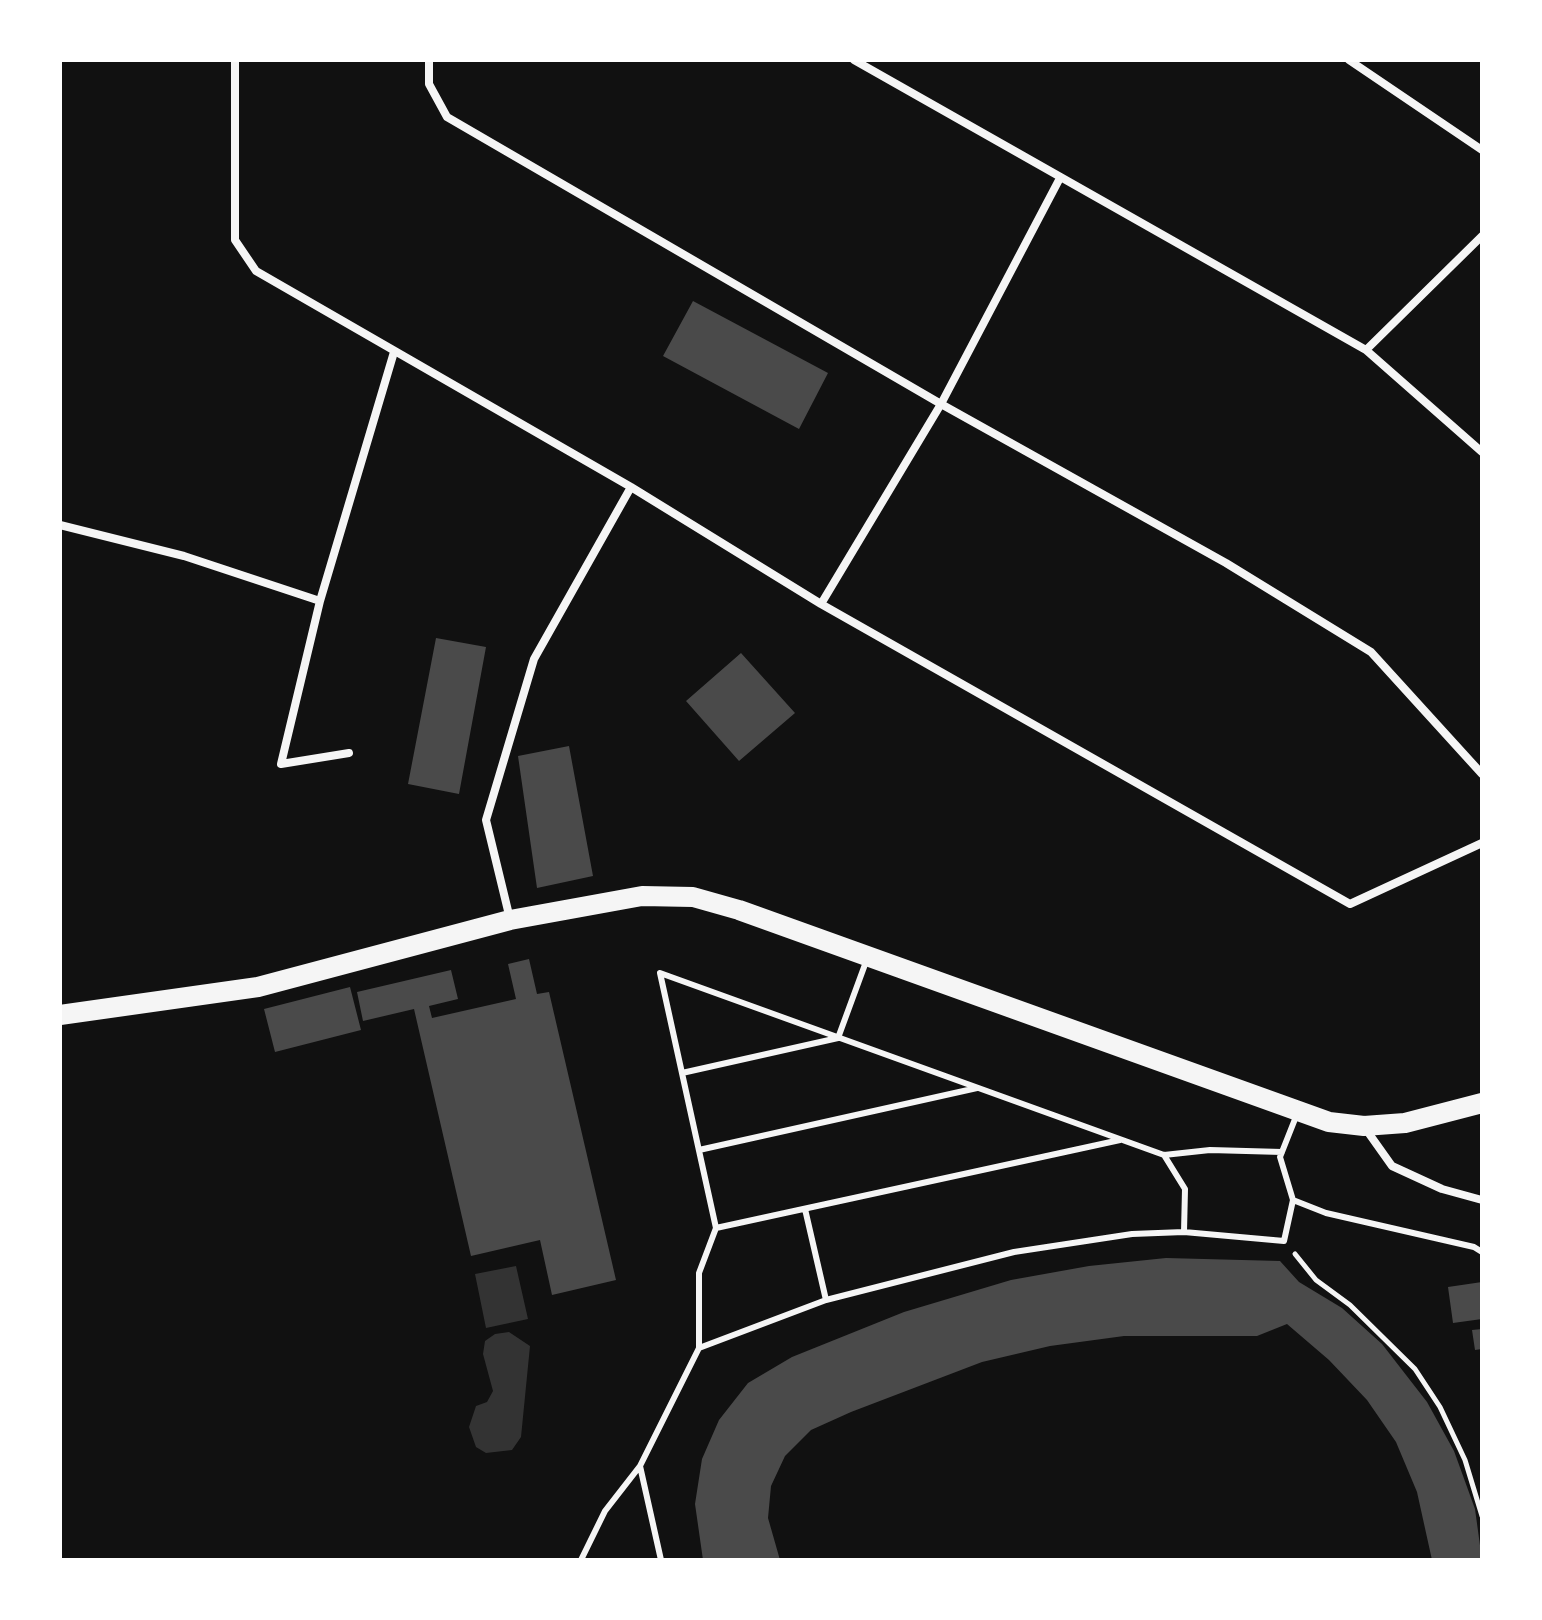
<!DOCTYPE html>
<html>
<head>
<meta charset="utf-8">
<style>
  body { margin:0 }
  #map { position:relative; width:1542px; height:1620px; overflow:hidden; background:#111; font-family:"IBM Plex Sans",sans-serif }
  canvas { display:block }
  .frame { position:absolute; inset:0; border:62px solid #fff; pointer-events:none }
</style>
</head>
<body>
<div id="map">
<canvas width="1542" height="1620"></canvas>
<div class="frame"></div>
</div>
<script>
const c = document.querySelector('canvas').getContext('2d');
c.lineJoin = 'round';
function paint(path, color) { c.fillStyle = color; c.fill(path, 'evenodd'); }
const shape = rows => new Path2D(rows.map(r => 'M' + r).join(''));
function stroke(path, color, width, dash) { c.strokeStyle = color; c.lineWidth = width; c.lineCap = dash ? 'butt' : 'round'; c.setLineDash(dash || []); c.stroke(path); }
const water = shape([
  [516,1266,528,1319,486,1328,475,1274],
  [509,1332,530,1346,521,1437,512,1450,486,1453,476,1447,469,1427,476,1406,487,1402,493,1391,483,1354,485,1341,495,1334]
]);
const building = shape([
  [693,301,828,373,799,429,663,356],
  [436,638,486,647,459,794,408,784],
  [741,653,795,713,739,761,686,701],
  [569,746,593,876,537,888,518,756],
  [529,959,537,994,549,992,616,1280,552,1295,540,1240,471,1256,414,1009,363,1021,357,992,451,970,458,999,429,1006,432,1018,516,999,508,964],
  [350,987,361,1030,275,1052,264,1009],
  [1166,1258,1280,1261,1299,1282,1342,1308,1382,1344,1427,1402,1454,1451,1475,1509,1482,1560,1432,1560,1417,1492,1396,1442,1367,1400,1329,1360,1287,1324,1257,1336,1124,1336,1050,1346,982,1362,851,1412,811,1430,785,1456,771,1486,768,1518,780,1560,703,1560,695,1504,702,1459,719,1420,748,1383,792,1357,904,1312,1011,1280,1089,1266],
  [1482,1282,1482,1319,1453,1323,1448,1287],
  [1482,1329,1482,1349,1475,1350,1472,1330]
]);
const path = shape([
  [1295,1254,1316,1280,1350,1305,1415,1369,1440,1407,1465,1460,1482,1516]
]);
const service = shape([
  [682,1073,838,1038,867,959],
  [1120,1140,716,1228,660,973,1164,1155,1210,1150,1282,1152],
  [699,1150,977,1088],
  [1164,1155,1185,1189,1184,1232],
  [1293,1200,1326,1213,1474,1247,1482,1252],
  [805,1209,826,1300],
  [699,1348,699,1273,716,1228],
  [581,1560,605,1511,640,1466],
  [661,1560,640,1466,699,1348,826,1300,1014,1252,1132,1234,1184,1232,1284,1241,1293,1200,1280,1157,1297,1114]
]);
const minor = shape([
  [235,60,235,240,256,271,631,487,821,604,1350,904,1482,843],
  [429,60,429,84,447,117,941,404,1226,563,1371,652,1482,774],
  [854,60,1366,350,1482,452],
  [1349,60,1482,150],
  [1366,350,1482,236],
  [60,525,184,556,320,601,394,352],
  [320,601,281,764,349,753],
  [821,604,941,404,1060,178],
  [510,919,486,820,534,659,631,487],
  [1365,1128,1392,1166,1442,1189,1482,1200]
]);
const primary = shape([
  [60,1015,258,987,510,920,642,896,693,897,739,910,1329,1122,1364,1126,1405,1123,1482,1103]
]);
paint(water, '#333');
paint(building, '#4a4a4a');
stroke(path, '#f5f5f5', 5);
stroke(service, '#f5f5f5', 6);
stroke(minor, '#f5f5f5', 8);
stroke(primary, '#f5f5f5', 20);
</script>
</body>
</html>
